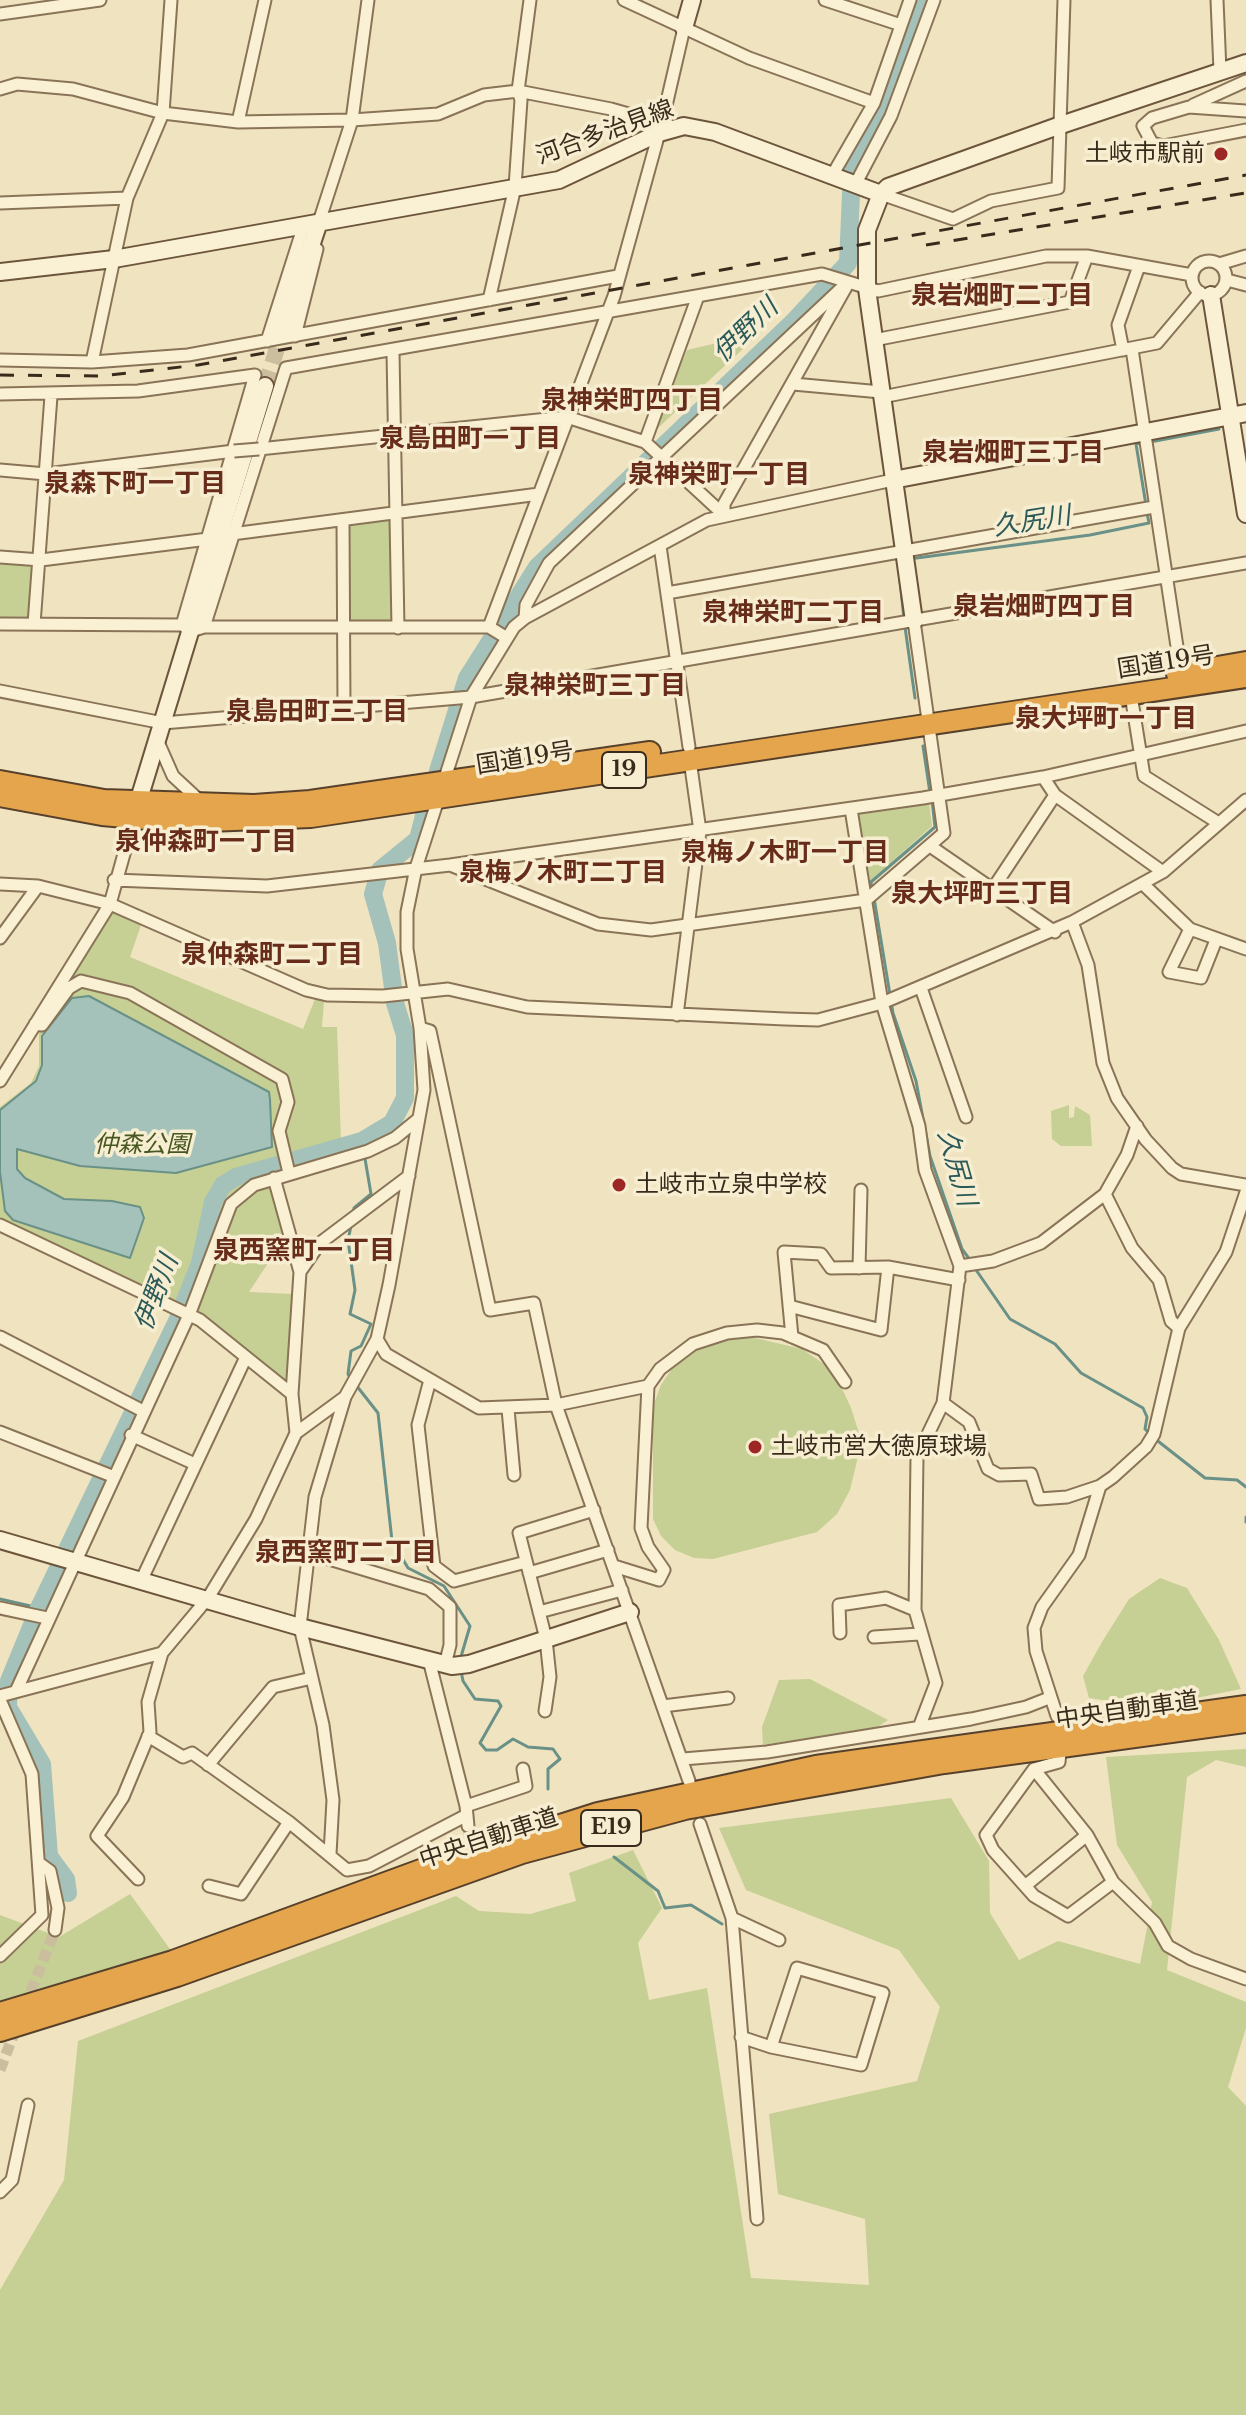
<!DOCTYPE html>
<html>
<head>
<meta charset="utf-8">
<style>
  body { margin:0 }
  canvas { display:block; background:#f0e3c0 }
</style>
</head>
<body>
<canvas width="1246" height="2415"></canvas>
<script>
const c = document.querySelector('canvas').getContext('2d');
c.lineJoin = 'round';
function paint(path, color) { c.fillStyle = color; c.fill(path, 'evenodd'); }
const shape = rows => new Path2D(rows.map(r => 'M' + r).join(''));
function stroke(path, color, width, dash) { c.strokeStyle = color; c.lineWidth = width; c.lineCap = dash ? 'butt' : 'round'; c.setLineDash(dash || []); c.stroke(path); }
function write(font, color, halo, rows, align = 'center') {
  c.font = font + ' "Libre Baskerville","Noto Sans JP",serif'; c.lineWidth = 7; c.setLineDash([]); c.textBaseline = 'middle'; c.strokeStyle = halo; c.fillStyle = color; for (const [text, x, y, turn = 0] of rows) {
    c.save(); c.translate(x, y); c.rotate((+turn || 0) * Math.PI / 180); c.textAlign = isNaN(turn) ? turn : align; if (halo) c.strokeText(text, 0, 0); c.fillText(text, 0, 0); c.restore();
  }
}
const green = shape([
  [760,333,658,428,652,432,687,350],
  [390,519,394,621,348,622,347,528,351,524],
  [0,561,34,566,30,620,0,619],
  [929,803,932,826,866,885,855,818,858,813],
  [112,912,141,925,130,957,303,1029,315,999,324,1001,322,1027,337,1027,341,1141,268,1163,288,1253,272,1257,249,1292,293,1294,290,1378,282,1381,199,1315,11,1227,0,1217,0,1107,31,1083,39,1066,39,1028],
  [1069,1105,1069,1118,1074,1117,1075,1106,1090,1115,1092,1146,1061,1146,1052,1139,1051,1111],
  [751,1337,802,1349,824,1364,840,1384,851,1408,859,1433,857,1461,850,1490,837,1514,817,1532,713,1559,694,1558,675,1550,661,1536,653,1519,653,1406,661,1385,675,1364,698,1348,721,1340],
  [1160,1578,1187,1588,1219,1640,1241,1689,1151,1707,1089,1698,1083,1676,1102,1642,1129,1599],
  [810,1679,888,1720,876,1728,763,1745,762,1727,779,1680],
  [1246,1749,1246,1767,1216,1760,1187,1777,1167,1970,1246,2002,1246,2028,1228,2087,1246,2106,1246,2415,0,2415,0,2290,64,2180,78,2041,456,1896,479,1911,530,1914,576,1901,569,1873,633,1850,662,1908,638,1943,649,2000,707,1988,751,2278,869,2285,865,2219,778,2194,769,2114,917,2081,940,2007,899,1950,746,1890,719,1828,951,1798,989,1861,990,1913,1019,1960,1058,1941,1140,1964,1152,1902,1117,1845,1106,1757],
  [130,1894,170,1949,56,1996,0,2006,0,1915,59,1937]
]);
const water = shape([
  [89,996,269,1092,270,1100,272,1147,176,1173,80,1166,17,1149,17,1169,25,1178,64,1199,112,1201,140,1207,144,1218,130,1258,13,1220,5,1211,0,1172,0,1110,36,1081,42,1065,42,1036,72,998,89,996]
]);
const stream = shape([
  [1150,442,1219,429],
  [1142,443,1136,444,1146,505],
  [909,559,1090,535,1149,523,1147,513],
  [898,561,904,619],
  [905,627,915,698],
  [923,746,930,793],
  [872,891,871,882,935,827,932,800],
  [874,898,893,1013,916,1081,930,1156,962,1249,970,1260],
  [353,1214,354,1208,371,1194,362,1141],
  [351,1226,348,1240,355,1290,350,1314,371,1324,361,1346,351,1351,348,1374,351,1379],
  [974,1267,1010,1319,1055,1344,1081,1373,1143,1408,1147,1417,1145,1429,1149,1433],
  [356,1385,378,1413,392,1541,408,1568,444,1586,470,1626,460,1660],
  [1154,1438,1205,1478,1237,1480,1246,1487],
  [1246,1517,1246,1522],
  [0,1599,39,1608],
  [461,1671,463,1681,475,1699,498,1701,501,1706,480,1743,486,1750,497,1750,513,1739,528,1747,553,1749,560,1759,548,1769,548,1789],
  [614,1857,658,1891,665,1908,691,1905,722,1924]
]);
const river = shape([
  [438,771,467,678,537,567,795,320,848,263,852,170,881,113,925,0],
  [68,1893,66,1879,49,1856,42,1764,8,1707,9,1681,39,1608,177,1321,200,1263,213,1202,223,1185,236,1177,362,1141,392,1123,405,1098,405,1035,395,1003,387,943,373,894,380,870,418,839,425,812]
]);
const streetTunnel = shape([
  [468,1826,471,1857],
  [25,2007,55,1930],
  [0,2070,18,2023]
]);
const secondaryTunnel = shape([
  [265,386,282,333]
]);
const street = shape([
  [624,0,749,58,874,103],
  [825,0,901,25],
  [1217,0,1220,71],
  [0,14,100,0],
  [0,89,17,84,73,89,163,113,238,122,352,120,438,114,484,95,518,91,611,109,674,127],
  [1193,105,1246,81],
  [1246,111,1189,107,1152,118,1143,126,1152,143,1163,146,1246,130],
  [238,122,265,0],
  [662,123,684,28],
  [833,174,874,103,910,0],
  [856,183,891,116,934,0],
  [881,194,953,219,991,201,1058,188,1064,0],
  [0,203,127,198],
  [319,222,352,120,368,0],
  '1192 278a17 17 0 1 1 34 0a17 17 0 1 1-34 0Z',
  [1219,264,1246,256],
  [1227,280,1246,285],
  [489,300,515,187,521,100,518,91,530,0],
  [295,336,317,249],
  [874,340,1070,302,1087,256],
  [267,341,304,225],
  [1132,349,1181,673],
  [1123,350,1118,325,1139,266],
  [393,352,398,628],
  [0,360,92,362,188,355,618,276],
  [92,362,127,198,163,113,171,0],
  [793,384,881,392],
  [0,394,138,391,255,375,182,625],
  [882,397,1157,343,1200,292],
  [645,442,698,296],
  [259,449,567,417,645,442,724,515],
  [0,470,46,474,234,451],
  [724,515,724,504,846,287],
  [343,520,344,708],
  [232,534,539,494],
  [660,546,689,747],
  [0,557,41,560,208,539],
  [667,593,1154,507],
  [525,618,526,605,549,563,848,282],
  [0,624,182,625,191,631,204,627,489,627,507,638],
  [34,624,51,396],
  [204,627,286,368,822,274,878,291,1046,256,1087,256,1192,275],
  [489,627,614,296,659,133],
  [0,691,163,723,471,697,1246,563],
  [1131,695,1144,776,1217,822],
  [158,742,173,776,200,801],
  [1043,777,1055,795,1163,872],
  [851,809,882,1003,919,1126,925,1170,960,1266,943,1403,917,1457,915,1610,936,1683,920,1725],
  [930,846,1055,932],
  [450,865,598,924,651,930,866,900,944,833,914,621],
  [114,880,267,886,450,865,923,798,1043,777,1246,731],
  [0,884,38,886,110,904,306,990,327,995,383,996,448,989,527,1007,785,1019,818,1020,882,1003,1072,922,1088,965,1103,1063,1117,1098,1146,1140,1172,1168,1181,1174,1246,1185],
  [1143,884,1190,929,1246,949],
  [992,890,1055,795],
  [1072,922,1163,872,1246,800],
  [1190,929,1169,972,1201,978,1216,940],
  [0,938,38,886],
  [921,988,966,1117],
  [677,1015,700,831,690,760],
  [35,1024,42,1025,69,988,81,981,130,993,282,1079,288,1102,279,1131,289,1173],
  [420,1028,430,1031,490,1310,534,1303,556,1405,689,1781],
  [0,1081,110,904,134,818],
  [274,1178,300,1272,292,1394,296,1433],
  [1105,1194,1127,1155,1137,1126],
  [0,1225,200,1320,292,1394],
  [960,1266,993,1261,1041,1243,1105,1194,1132,1248,1159,1280,1171,1321,1179,1328],
  [859,1268,861,1190],
  [300,1272,320,1243,409,1176],
  [789,1306,881,1330,888,1267],
  [0,1337,143,1411],
  [792,1337,784,1252,821,1254,831,1268,888,1267,959,1280],
  [377,1339,386,1354,479,1408,556,1405,648,1386],
  [430,1380,418,1425,434,1566,454,1581,526,1562],
  [943,1403,969,1422,988,1469,999,1475,1031,1474,1039,1499,1067,1497,1100,1486,1113,1477,1146,1447,1154,1434,1179,1328,1226,1252,1246,1192],
  [508,1409,514,1475],
  [0,1432,112,1476],
  [131,1435,195,1464],
  [309,1553,429,1589,450,1607,450,1645,445,1665],
  [614,1566,659,1580,664,1570,648,1547,641,1528,648,1386,660,1369,693,1344,727,1333,757,1330,783,1333,823,1350,845,1382],
  [529,1573,608,1550],
  [142,1579,246,1357],
  [0,1608,47,1618],
  [539,1612,622,1590],
  [840,1633,839,1605,886,1598,915,1610],
  [874,1637,919,1634],
  [429,1660,466,1806,468,1826],
  [17,1689,189,1315,231,1204,254,1185,368,1151,395,1138,417,1120],
  [0,1696,162,1653],
  [0,1700,32,1774,42,1915,0,1956],
  [663,1706,728,1698],
  [545,1711,550,1677,546,1639,519,1533,594,1510],
  [1057,1716,1036,1651,1034,1628,1042,1607,1079,1555,1100,1486],
  [148,1736,183,1757,192,1753,289,1822,347,1870,369,1866,467,1815],
  [1060,1753,1059,1762,1034,1769,986,1835,993,1850,1034,1896,1068,1916,1113,1882],
  [683,1759,767,1752,971,1719,1026,1707,1049,1698],
  [208,1765,273,1687,312,1678],
  [1034,1769,1087,1835,1113,1882,1155,1923,1168,1946,1191,1959,1246,1979],
  [466,1806,526,1786,523,1769],
  [700,1824,732,1918,757,2219],
  [330,1854,333,1800,323,1725,300,1627,315,1497,345,1397,377,1339,389,1285,424,1090,420,1028,407,949,407,912,416,868,471,697,514,627,525,618,707,520,893,480],
  [39,1863,50,1871,58,1908,55,1930],
  [138,1879,97,1836,123,1797,150,1732,148,1702,162,1653,208,1598,256,1519,296,1433,345,1397],
  [209,1886,241,1894,289,1822],
  [1025,1886,1087,1835],
  [732,1918,779,1940],
  [741,2037,771,2047,861,2065,883,1993,797,1968,771,2047],
  [0,2192,12,2180,28,2105]
]);
const secondary = shape([
  [684,28,692,0],
  [0,272,114,259,559,180,659,133,684,126,715,132,881,194],
  [1211,295,1246,514],
  [282,333,319,222],
  [893,480,1246,413],
  [914,621,867,289,867,230,881,194,888,187,1058,126,1246,63],
  [136,809,265,386],
  [0,1540,300,1627,452,1666,469,1664,630,1612]
]);
const highway = shape([
  [1177,674,1246,662],
  [0,781,104,800,254,805,310,801,650,752],
  [0,796,102,815,182,822,311,817,1246,677],
  [0,2013,173,1961,429,1867,598,1813,816,1766,1246,1706],
  [0,2031,177,1976,522,1853,685,1809,944,1763,1246,1722]
]);
const rail = shape([
  [926,245,1246,193],
  [0,375,101,376,198,365,1246,175]
]);
const streetBridge = shape([
  [234,451,259,449]
]);
const markers = [
  [1221,154,8,"#9c2724"],
  [619,1185,8,"#9c2724"],
  [755,1447,8,"#9c2724"]
];
const shields = [
  [624,770,44],
  [611,1828,60]
];
const shieldNames = [
  ["19",624,770],
  ["E19",611,1828]
];
const streetNames = [
  ["河合多治見線",605,133,-20],
  ["国道19号",1166,663,-9],
  ["国道19号",525,759,-9],
  ["中央自動車道",1127,1711,-8],
  ["中央自動車道",489,1839,-18]
];
const poiNames = [
  ["土岐市駅前",1205,154,"right"],
  ["土岐市立泉中学校",635,1185],
  ["土岐市営大徳原球場",771,1447]
];
const parkNames = [
  ["仲森公園",142,1145]
];
const neighbourhoodNames = [
  ["泉岩畑町二丁目",1002,297],
  ["泉神栄町四丁目",632,402],
  ["泉島田町一丁目",470,440],
  ["泉岩畑町三丁目",1013,454],
  ["泉神栄町一丁目",719,476],
  ["泉森下町一丁目",135,485],
  ["泉岩畑町四丁目",1044,608],
  ["泉神栄町二丁目",793,614],
  ["泉神栄町三丁目",595,687],
  ["泉島田町三丁目",317,713],
  ["泉大坪町一丁目",1106,720],
  ["泉仲森町一丁目",206,843],
  ["泉梅ノ木町一丁目",785,854],
  ["泉梅ノ木町二丁目",563,874],
  ["泉大坪町三丁目",982,895],
  ["泉仲森町二丁目",272,956],
  ["泉西窯町一丁目",304,1252],
  ["泉西窯町二丁目",346,1554]
];
const waterNames = [
  ["伊野川",746,331,-44],
  ["久尻川",1032,522,-9],
  ["久尻川",956,1168,74],
  ["伊野川",157,1293,-69]
];
paint(green, '#c6cf94');
paint(water, '#a4c2ba');
stroke(water, '#6a9188', 2);
stroke(stream, '#6a9188', 3);
stroke(river, '#a4c2ba', 18);
stroke(streetTunnel, '#cbbe9f', 11, [11, 5.5]);
stroke(secondaryTunnel, '#cbbe9f', 16, [16, 8]);
stroke(street, '#8a7457', 15);
stroke(secondary, '#6c553b', 20);
stroke(highway, '#58412c', 24);
stroke(street, '#faf0d4', 11);
stroke(secondary, '#faf0d4', 16);
stroke(highway, '#e4a54c', 20);
stroke(rail, '#392b1c', 3, [14, 14]);
stroke(streetBridge, '#8a7457', 15, []);
stroke(streetBridge, '#faf0d4', 11);
for (const [x, y, r, color] of markers) { const dot = new Path2D(); dot.arc(x, y, r, 0, 2 * Math.PI); c.fillStyle = color; c.fill(dot); stroke(dot, '#f7edd0', 3); }
for (const [x, y, w] of shields) { const box = new Path2D(); box.roundRect(x - w / 2, y - 18, w, 36, 6); c.fillStyle = '#f7edd0'; c.fill(box); stroke(box, '#392b1c', 2); }
write('bold 22px', '#392b1c', null, shieldNames);
write('24px', '#392b1c', '#f7edd0', streetNames);
write('24px', '#392b1c', '#f7edd0', poiNames, 'left');
write('italic 24px', '#485722', '#f7edd0', parkNames);
write('bold 26px', '#682c1a', '#f7edd0', neighbourhoodNames);
write('italic 26px', '#2b5a58', '#f7edd0', waterNames);
</script>
</body>
</html>
